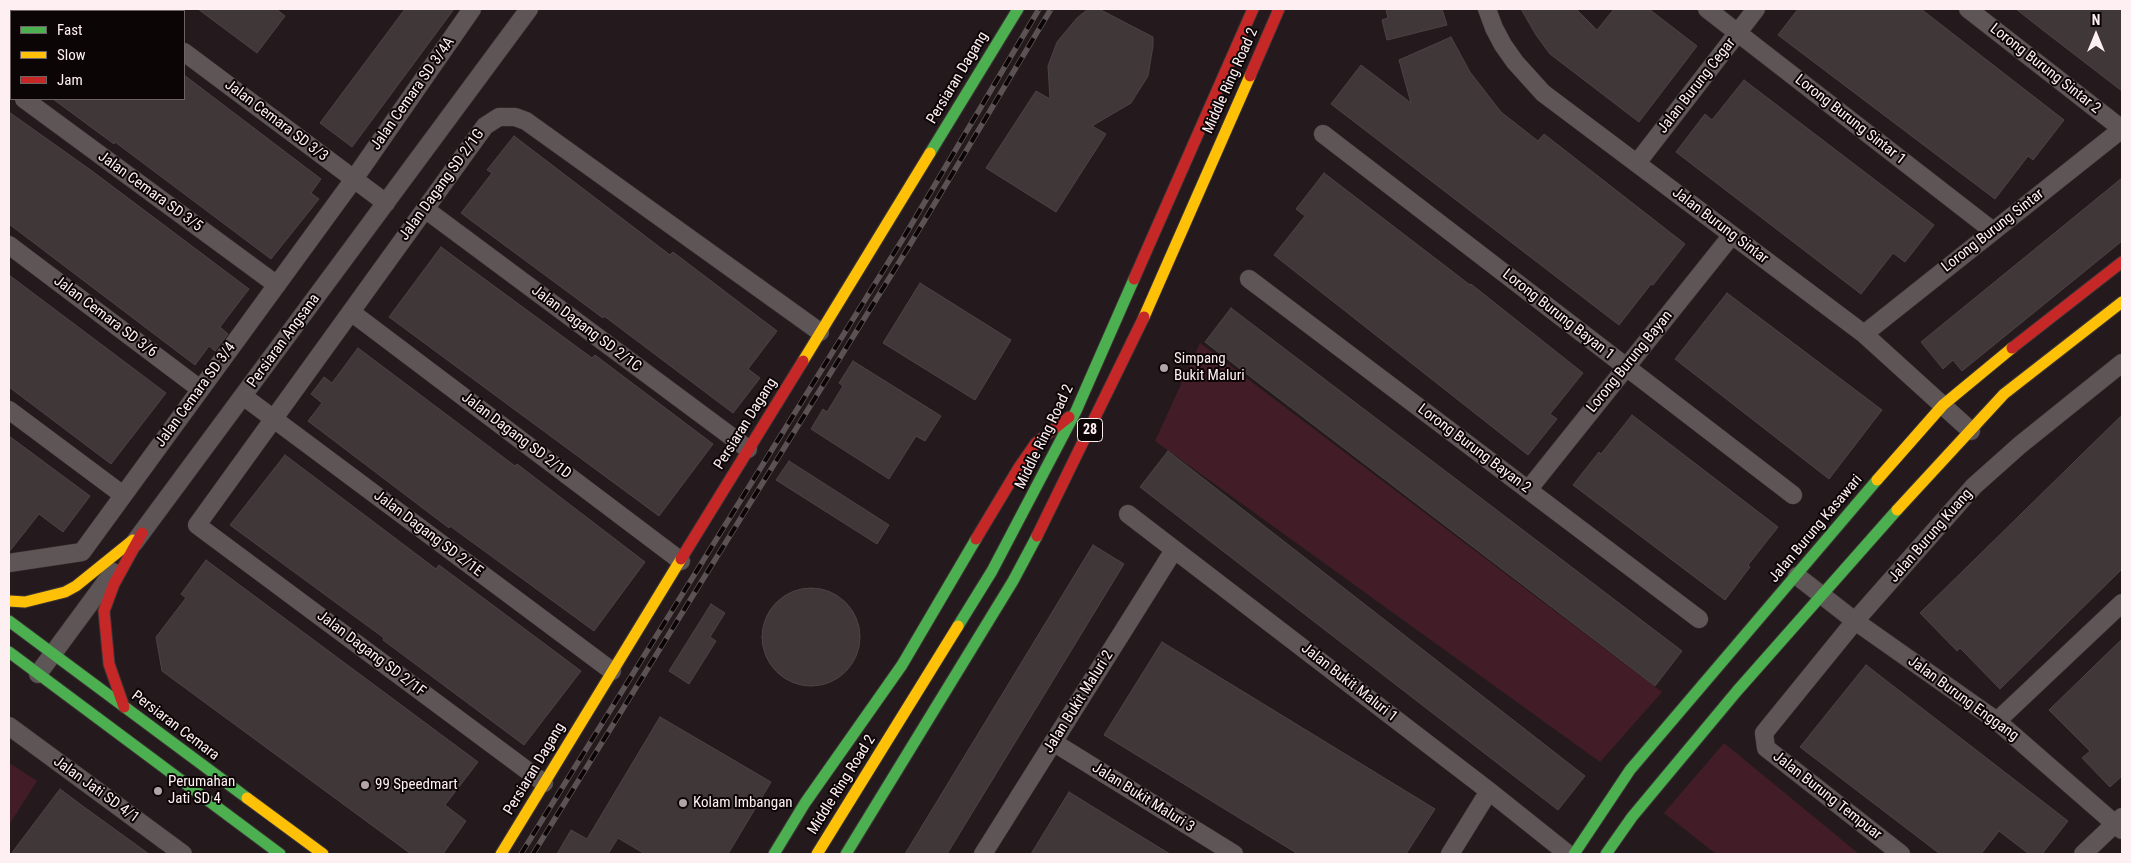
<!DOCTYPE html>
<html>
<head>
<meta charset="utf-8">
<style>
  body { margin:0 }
  #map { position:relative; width:2131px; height:863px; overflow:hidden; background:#241a1d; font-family:"Roboto Condensed",sans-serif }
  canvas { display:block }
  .frame { position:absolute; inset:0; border:10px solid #feeff2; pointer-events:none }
  .legend { position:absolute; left:10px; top:10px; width:175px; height:90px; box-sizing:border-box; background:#0c0506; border:1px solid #6d6364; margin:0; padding:6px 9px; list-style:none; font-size:15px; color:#feeff2 }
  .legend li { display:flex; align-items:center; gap:10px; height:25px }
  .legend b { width:25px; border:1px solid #6d6364 }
  .north { position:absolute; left:2071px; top:10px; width:50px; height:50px; -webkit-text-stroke:4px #0c0506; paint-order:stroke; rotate:0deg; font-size:14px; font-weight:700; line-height:20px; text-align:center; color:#feeff2 }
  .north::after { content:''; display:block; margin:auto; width:18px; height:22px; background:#feeff2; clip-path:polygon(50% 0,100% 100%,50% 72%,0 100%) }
</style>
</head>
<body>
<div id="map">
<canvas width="2131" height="863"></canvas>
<div class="frame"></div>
<ul class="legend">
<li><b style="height:6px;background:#4caf50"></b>Fast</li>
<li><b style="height:6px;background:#ffc107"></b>Slow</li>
<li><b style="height:6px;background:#c62828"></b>Jam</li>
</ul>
<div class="north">N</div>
</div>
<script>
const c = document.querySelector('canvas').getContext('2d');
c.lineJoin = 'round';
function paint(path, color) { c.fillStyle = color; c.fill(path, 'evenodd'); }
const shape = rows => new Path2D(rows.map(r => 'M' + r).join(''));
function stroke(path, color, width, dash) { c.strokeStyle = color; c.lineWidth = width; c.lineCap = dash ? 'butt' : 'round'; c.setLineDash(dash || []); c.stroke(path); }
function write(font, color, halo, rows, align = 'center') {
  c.font = font + ' "Roboto Condensed",sans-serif'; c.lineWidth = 4; c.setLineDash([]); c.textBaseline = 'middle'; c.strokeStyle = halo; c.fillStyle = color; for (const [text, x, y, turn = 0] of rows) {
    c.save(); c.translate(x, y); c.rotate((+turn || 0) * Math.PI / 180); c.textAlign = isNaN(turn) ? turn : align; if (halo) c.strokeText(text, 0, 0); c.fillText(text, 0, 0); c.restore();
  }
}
const green = shape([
  [1200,343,1662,692,1600,762,1155,441],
  [1724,743,1859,854,1716,854,1664,813],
  [9,763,37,781,9,825]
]);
const building = shape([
  [198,9,276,9,285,16,257,53,198,9],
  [405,9,454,9,352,147,320,123,405,9],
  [1088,9,1099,9,1153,37,1153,46,1148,76,1131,103,1092,126,1106,134,1056,212,986,168,1036,91,1050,99,1048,66,1057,42,1077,18,1088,9],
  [1386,9,1442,9,1447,25,1387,40,1382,20,1388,18,1386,9],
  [1521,9,1576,9,1597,30,1614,9,1649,9,1697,46,1639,122,1550,54,1536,35,1521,9],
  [1798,9,1921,9,2064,120,2033,160,2028,156,1995,199,1778,35,1798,9],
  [2016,9,2122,9,2122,91,2044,31,2016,9],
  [1451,37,1470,72,1501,112,1538,141,1544,134,1685,244,1653,285,1651,284,1619,325,1331,104,1361,65,1411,103,1399,60,1451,37],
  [184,75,321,179,311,193,319,199,271,259,115,142,114,144,53,99,184,99,184,75],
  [1744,80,1934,225,1905,262,1893,253,1861,294,1676,152,1705,114,1712,120,1744,80],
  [9,112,92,171,249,289,220,327,228,334,215,351,209,346,195,365,9,224,9,112],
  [514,136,670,255,673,252,777,331,748,369,760,378,733,413,604,316,603,318,461,213,492,173,487,170,514,136],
  [1324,173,1470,285,1471,284,1583,373,1550,414,1557,419,1528,455,1274,255,1305,216,1296,209,1324,173],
  [2122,178,2122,241,1962,371,1953,360,1943,369,1921,342,2122,178],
  [441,247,592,358,595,355,713,444,659,516,389,317,441,247],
  [9,275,166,393,111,464,9,387,9,275],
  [920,283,1011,340,975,400,883,343,920,283],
  [1727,293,1882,410,1829,479,1675,359,1727,293],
  [1231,308,1682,651,1655,686,1205,342,1231,308],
  [358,348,515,466,517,464,645,562,594,631,450,526,449,528,308,421,322,403,311,394,324,377,332,383,358,348],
  [853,361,941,416,925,441,916,436,889,479,811,429,823,409,827,412,843,386,839,383,853,361],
  [1632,415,1778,527,1748,565,1750,567,1725,600,1573,485,1599,452,1601,454,1632,415],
  [2122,415,2122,569,2000,689,1960,648,1957,651,1920,613,2122,415],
  [9,436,90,496,63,532,39,514,9,552,9,436],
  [1168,451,1585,776,1558,810,1140,487,1168,451],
  [285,455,436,569,439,565,581,671,524,745,383,640,384,638,230,525,285,455],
  [789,461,889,525,877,544,776,480,789,461],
  [1093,545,1124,564,1116,577,947,854,905,854,1093,545],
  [206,560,478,762,445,805,466,821,443,854,411,854,162,671,156,637,186,598,181,594,206,560],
  '762 637a49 49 0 1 1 98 0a49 49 0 1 1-98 0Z',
  [711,604,725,613,710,637,716,641,689,684,669,671,711,604],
  [2122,639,2122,776,2110,787,2082,758,2090,751,2049,710,2122,639],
  [1162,642,1435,809,1406,854,1298,854,1104,735,1162,642],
  [1866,665,2068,821,2042,854,2029,854,1999,831,1981,854,1940,854,1800,747,1866,665],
  [660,717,771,782,728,854,645,854,618,838,608,854,557,854,571,830,587,839,660,717],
  [60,789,84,807,149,854,11,854,60,789],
  [1069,792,1124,826,1170,854,1031,854,1069,792]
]);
const street = shape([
  [126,9,129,11],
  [1487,9,1494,28,1503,45,1515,62,1543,93,1864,334,1971,431],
  [1707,9,1993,231],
  [1968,9,2122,129],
  [184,52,386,203],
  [9,87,11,89],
  [24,99,277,285],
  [1323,134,1793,495],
  [1637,163,1756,9],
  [425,209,748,449],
  [9,245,200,389],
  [1249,279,1699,619],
  [351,312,681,561],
  [1864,334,2122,129],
  [243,396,612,671],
  [9,410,123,495],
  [1528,490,1732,235],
  [1128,514,1489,791,1568,854],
  [134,543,529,9],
  [9,563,82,552,354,179,472,9],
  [1797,576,1855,621,1997,721,2122,830],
  [38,674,113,572],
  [1997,721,2122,603],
  [9,726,183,854],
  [1053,742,1234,854],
  [544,783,197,525,485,126,499,117,515,117,526,121,820,332],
  [983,854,1174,550],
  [1450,854,1489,791],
  [1901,854,1766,748,1764,733,1855,621,1974,486,2020,445,2122,363],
  [2083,854,2122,817]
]);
const fast = shape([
  [930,153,1018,9],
  [9,621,247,798],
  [958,626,992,571,1076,411,1134,279],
  [9,652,280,854],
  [774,854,805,803,902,665,976,539],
  [846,854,1013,581,1037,536],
  [1574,854,1630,770,1877,480],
  [1606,854,1632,817,1737,691,1897,510]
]);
const slow = shape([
  [1144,317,1250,76],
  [803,361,930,153],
  [1877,480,1943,405,2012,348],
  [1897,510,2004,394,2122,302],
  [9,601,25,602,65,592,76,586,133,540],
  [247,798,323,854],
  [501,854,681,559],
  [817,854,958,626]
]);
const jam = shape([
  [1250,76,1279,9],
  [1134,279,1253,9],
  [2012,348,2122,262],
  [1037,536,1144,317],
  [976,539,1018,469,1036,443,1069,417],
  [681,559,803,361],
  [124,707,109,664,104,611,114,584,142,533]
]);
const rail = shape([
  [521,854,904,237,1039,9],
  [533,854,911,243,1051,9]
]);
const markers = [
  [1164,368,5,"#b2a4a7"],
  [365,785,5,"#b2a4a7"],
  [158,791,5,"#b2a4a7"],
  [683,803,5,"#b2a4a7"]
];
const shields = [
  [1090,430,25]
];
const shieldNames = [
  ["28",1090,430]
];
const streetNames = [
  ["Lorong Burung Sintar 2",2045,69,38],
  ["Persiaran Dagang",958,78,-59],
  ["Middle Ring Road 2",1231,81,-66],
  ["Jalan Burung Cegar",1697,86,-52],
  ["Jalan Cemara SD 3/4A",413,94,-55],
  ["Lorong Burung Sintar 1",1850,120,38],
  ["Jalan Cemara SD 3/3",276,121,37],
  ["Jalan Dagang SD 2/1G",442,185,-54],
  ["Jalan Cemara SD 3/5",150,192,36],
  ["Jalan Burung Sintar",1720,226,37],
  ["Lorong Burung Sintar",1993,231,-38],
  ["Lorong Burung Bayan 1",1558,315,38],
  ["Jalan Cemara SD 3/6",105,317,37],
  ["Jalan Dagang SD 2/1C",586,329,37],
  ["Persiaran Angsana",284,341,-54],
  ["Lorong Burung Bayan",1630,362,-51],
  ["Jalan Cemara SD 3/4",196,395,-54],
  ["Persiaran Dagang",746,424,-58],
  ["Jalan Dagang SD 2/1D",516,436,37],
  ["Middle Ring Road 2",1045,437,-64],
  ["Lorong Burung Bayan 2",1474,449,37],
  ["Jalan Burung Kasawari",1816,529,-50],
  ["Jalan Dagang SD 2/1E",428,534,37],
  ["Jalan Burung Kuang",1931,536,-49],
  ["Jalan Dagang SD 2/1F",371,654,37],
  ["Jalan Bukit Maluri 1",1349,683,38],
  ["Jalan Burung Enggang",1963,699,36],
  ["Jalan Bukit Maluri 2",1079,702,-58],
  ["Persiaran Cemara",175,726,37],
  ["Persiaran Dagang",535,769,-59],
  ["Middle Ring Road 2",842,785,-58],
  ["Jalan Jati SD 4/1",96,790,36],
  ["Jalan Burung Tempuar",1827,796,38],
  ["Jalan Bukit Maluri 3",1143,798,32]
];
const poiNames = [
  ["Simpang",1174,359],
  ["Bukit Maluri",1174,376],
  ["Perumahan",168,782],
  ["Jati SD 4",168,799],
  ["99 Speedmart",375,785],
  ["Kolam Imbangan",693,803]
];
paint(green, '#421d28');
paint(building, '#403739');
stroke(building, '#4c4346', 1);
stroke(street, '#3c3435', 19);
stroke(fast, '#3c3435', 13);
stroke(slow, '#3c3435', 13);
stroke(jam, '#3c3435', 13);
stroke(street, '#5e5557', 18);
stroke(fast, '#4caf50', 11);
stroke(slow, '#ffc107', 11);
stroke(jam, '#c62828', 11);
stroke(rail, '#5b5254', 5.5);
stroke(rail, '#0c0506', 4, [11]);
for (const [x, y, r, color] of markers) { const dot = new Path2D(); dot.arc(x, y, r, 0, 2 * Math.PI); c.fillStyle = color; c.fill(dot); stroke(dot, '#0c0506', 2); }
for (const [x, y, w] of shields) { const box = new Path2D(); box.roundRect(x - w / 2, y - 11.5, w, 23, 4); c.fillStyle = '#0c0506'; c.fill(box); stroke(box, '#feeff2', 1); }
write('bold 14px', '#feeff2', null, shieldNames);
write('15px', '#feeff2', '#0c0506', streetNames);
write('15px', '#feeff2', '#0c0506', poiNames, 'left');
</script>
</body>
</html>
